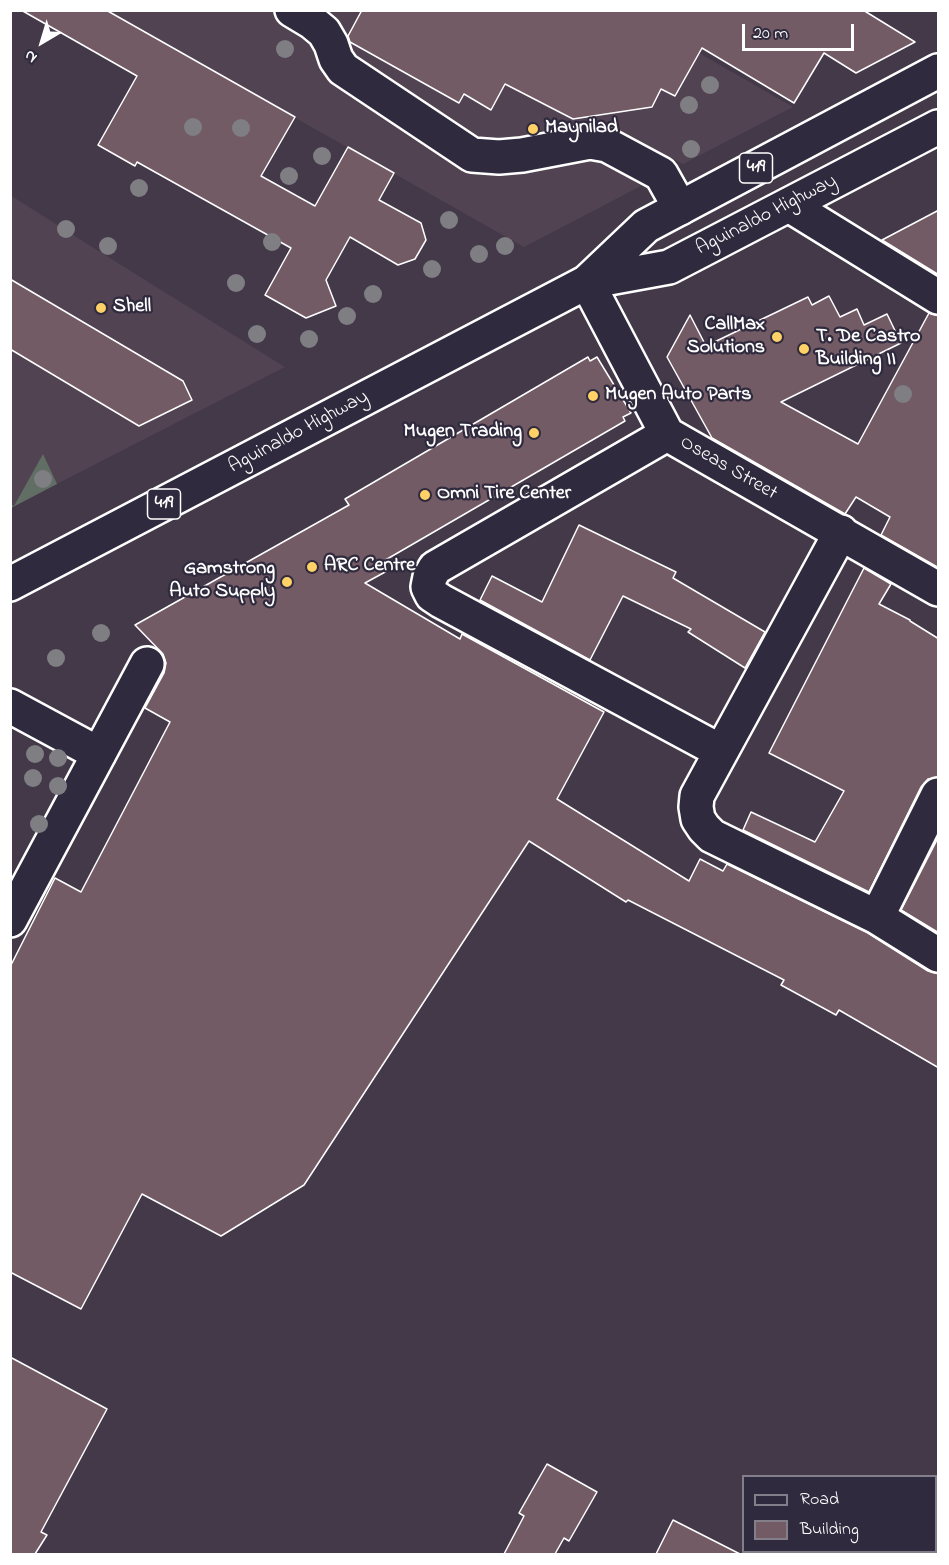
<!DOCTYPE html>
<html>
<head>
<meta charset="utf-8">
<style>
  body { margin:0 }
  #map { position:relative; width:949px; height:1565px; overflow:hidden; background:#433949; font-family:"Indie Flower",sans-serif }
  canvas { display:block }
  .frame { position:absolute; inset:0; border:12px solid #fff; pointer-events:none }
  .legend { position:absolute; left:742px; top:1475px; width:195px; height:78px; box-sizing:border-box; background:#2f2a3d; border:2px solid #827f8b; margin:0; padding:8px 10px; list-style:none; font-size:18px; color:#fff }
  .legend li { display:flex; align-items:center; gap:12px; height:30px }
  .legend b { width:30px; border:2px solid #827f8b }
  .north { position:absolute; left:12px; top:12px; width:60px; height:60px; -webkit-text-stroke:4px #2f2a3d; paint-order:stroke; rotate:218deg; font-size:16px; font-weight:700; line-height:24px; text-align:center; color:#fff }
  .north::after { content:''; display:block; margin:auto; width:21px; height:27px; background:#fff; clip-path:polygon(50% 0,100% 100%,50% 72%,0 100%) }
  .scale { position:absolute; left:742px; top:24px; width:112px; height:27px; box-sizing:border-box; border:3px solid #fff; border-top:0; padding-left:8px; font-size:18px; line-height:21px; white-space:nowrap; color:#fff; -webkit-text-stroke:4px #2f2a3d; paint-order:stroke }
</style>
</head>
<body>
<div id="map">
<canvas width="949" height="1565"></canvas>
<div class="frame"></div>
<ul class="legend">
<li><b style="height:8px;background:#2f2a3d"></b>Road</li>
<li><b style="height:16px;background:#735b66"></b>Building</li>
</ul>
<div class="north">N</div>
<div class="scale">20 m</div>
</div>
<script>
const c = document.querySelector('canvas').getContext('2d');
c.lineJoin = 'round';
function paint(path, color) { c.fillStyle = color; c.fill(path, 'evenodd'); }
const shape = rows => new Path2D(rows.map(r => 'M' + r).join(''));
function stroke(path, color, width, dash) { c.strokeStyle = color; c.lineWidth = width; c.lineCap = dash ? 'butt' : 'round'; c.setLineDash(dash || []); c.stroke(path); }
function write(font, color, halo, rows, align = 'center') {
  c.font = font + ' "Indie Flower",sans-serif'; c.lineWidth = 4.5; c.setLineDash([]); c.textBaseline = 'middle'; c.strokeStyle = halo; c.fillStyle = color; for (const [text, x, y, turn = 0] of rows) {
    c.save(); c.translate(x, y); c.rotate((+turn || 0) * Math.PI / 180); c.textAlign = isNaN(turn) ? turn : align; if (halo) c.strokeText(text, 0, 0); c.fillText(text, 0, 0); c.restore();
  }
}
const built = shape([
  [106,11,626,11,793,107,683,164,635,140,623,173,641,186,524,247],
  [10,195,97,250,285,367,14,506,11,504]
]);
const green = shape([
  [43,454,57,484,11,508,11,504,14,506]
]);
const building = shape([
  [21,10,106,10,295,117,261,176,315,206,348,147,394,173,379,200,421,223,426,240,415,259,398,265,350,237,326,280,336,306,306,318,265,295,291,248,137,162,135,166,98,145,137,76,21,10],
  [362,10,863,10,915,42,856,73,824,53,794,103,702,48,675,96,661,89,652,107,573,119,505,84,491,110,464,94,459,103,350,42,348,36,362,10],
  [939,210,939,275,882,240,939,210],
  [10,279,183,381,192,400,139,426,10,349,10,279],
  [829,296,840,317,857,309,864,325,887,314,901,343,781,402,858,444,929,313,939,316,939,568,881,535,890,517,856,497,845,514,712,438,667,357,690,315,706,346,808,297,812,305,829,296],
  [588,357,590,361,597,357,631,413,623,417,625,421,382,562,387,571,365,583,460,639,462,634,604,712,557,799,689,881,700,859,723,871,727,864,868,933,928,971,939,974,939,1068,839,1010,836,1015,781,985,784,980,628,900,626,902,529,841,304,1185,221,1236,142,1194,81,1309,10,1272,10,967,55,878,81,892,170,722,145,708,164,673,166,663,163,654,135,625,349,505,345,499,588,357],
  [579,525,676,572,673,578,765,632,745,668,688,632,691,629,623,596,590,660,480,600,492,576,542,602,579,525],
  [864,568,891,584,879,604,910,620,910,621,939,639,939,777,928,779,921,787,869,892,743,830,751,812,815,842,844,791,769,753,864,568],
  [939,836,939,933,901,910,939,836],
  [10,1357,107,1409,41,1532,47,1535,35,1554,10,1554,10,1357],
  [547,1464,597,1492,569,1541,564,1538,555,1554,504,1554,524,1516,519,1513,547,1464],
  [673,1520,740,1554,656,1554,673,1520]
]);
const minor = shape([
  [292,10,312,22,324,32,331,44,336,59,343,69,472,155,499,157,522,155,590,142,607,145,661,174,680,208],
  [789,205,938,297],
  [587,282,667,434,938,589],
  [667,434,435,568,430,577,428,587,432,595,441,601,720,751],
  [841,532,697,796,696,807,698,819,704,828,712,836,877,917,938,955],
  [10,706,99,754],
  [877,917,938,795],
  [10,920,147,664]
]);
const highway = shape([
  [587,282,669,267,938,127],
  [10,584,587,282,646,226,938,71]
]);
const trees = [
  [285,49],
  [710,85],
  [689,105],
  [193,127],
  [241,128],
  [691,149],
  [322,156],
  [289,176],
  [139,188],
  [449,220],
  [66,229],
  [272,242],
  [108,246],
  [505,246],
  [479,254],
  [432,269],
  [236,283],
  [373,294],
  [347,316],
  [257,334],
  [309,339],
  [903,394],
  [43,479],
  [101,633],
  [56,658],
  [35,754],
  [58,758],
  [33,778],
  [58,786],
  [39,824]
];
const markers = [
  [533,129,6,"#ffd166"],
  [101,308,6,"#ffd166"],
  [777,337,6,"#ffd166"],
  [804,349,6,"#ffd166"],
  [593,396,6,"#ffd166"],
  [534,433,6,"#ffd166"],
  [425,495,6,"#ffd166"],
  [312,567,6,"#ffd166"],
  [287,582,6,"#ffd166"]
];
const shields = [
  [756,168,33],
  [164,504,33]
];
const shieldNames = [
  ["419",756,168],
  ["419",164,504]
];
const poiNames = [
  ["Maynilad",545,129],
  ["Shell",113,308],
  ["CallMax",765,326,"right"],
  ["Solutions",765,349,"right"],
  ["T. De Castro",816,338],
  ["Building II",816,361],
  ["Mugen Auto Parts",605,396],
  ["Mugen Trading",522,433,"right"],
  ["Omni Tire Center",437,495],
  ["ARC Centre",324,567],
  ["Gamstrong",275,570,"right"],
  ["Auto Supply",275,593,"right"]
];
const streetNames = [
  ["Aguinaldo Highway",767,216,-27],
  ["Aguinaldo Highway",299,433,-28],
  ["Oseas Street",728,469,30]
];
paint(built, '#514352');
paint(green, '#606e64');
paint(building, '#735b66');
stroke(building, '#fff', 1.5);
stroke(minor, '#fff', 38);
stroke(highway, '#fff', 38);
stroke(minor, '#2f2a3d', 33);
stroke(highway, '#2f2a3d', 33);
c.fillStyle = '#7f7e83';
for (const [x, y] of trees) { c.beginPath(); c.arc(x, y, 9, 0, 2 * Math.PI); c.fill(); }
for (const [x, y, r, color] of markers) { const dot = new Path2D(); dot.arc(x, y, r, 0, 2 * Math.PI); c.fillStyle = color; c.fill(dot); stroke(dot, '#2f2a3d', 2); }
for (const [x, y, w] of shields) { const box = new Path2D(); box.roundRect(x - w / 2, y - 15, w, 30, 4.5); c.fillStyle = '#2f2a3d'; c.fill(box); stroke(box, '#fff', 1.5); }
write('bold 18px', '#fff', null, shieldNames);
write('bold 20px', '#fff', '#2f2a3d', poiNames, 'left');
write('20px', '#fff', '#2f2a3d', streetNames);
</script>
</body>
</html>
